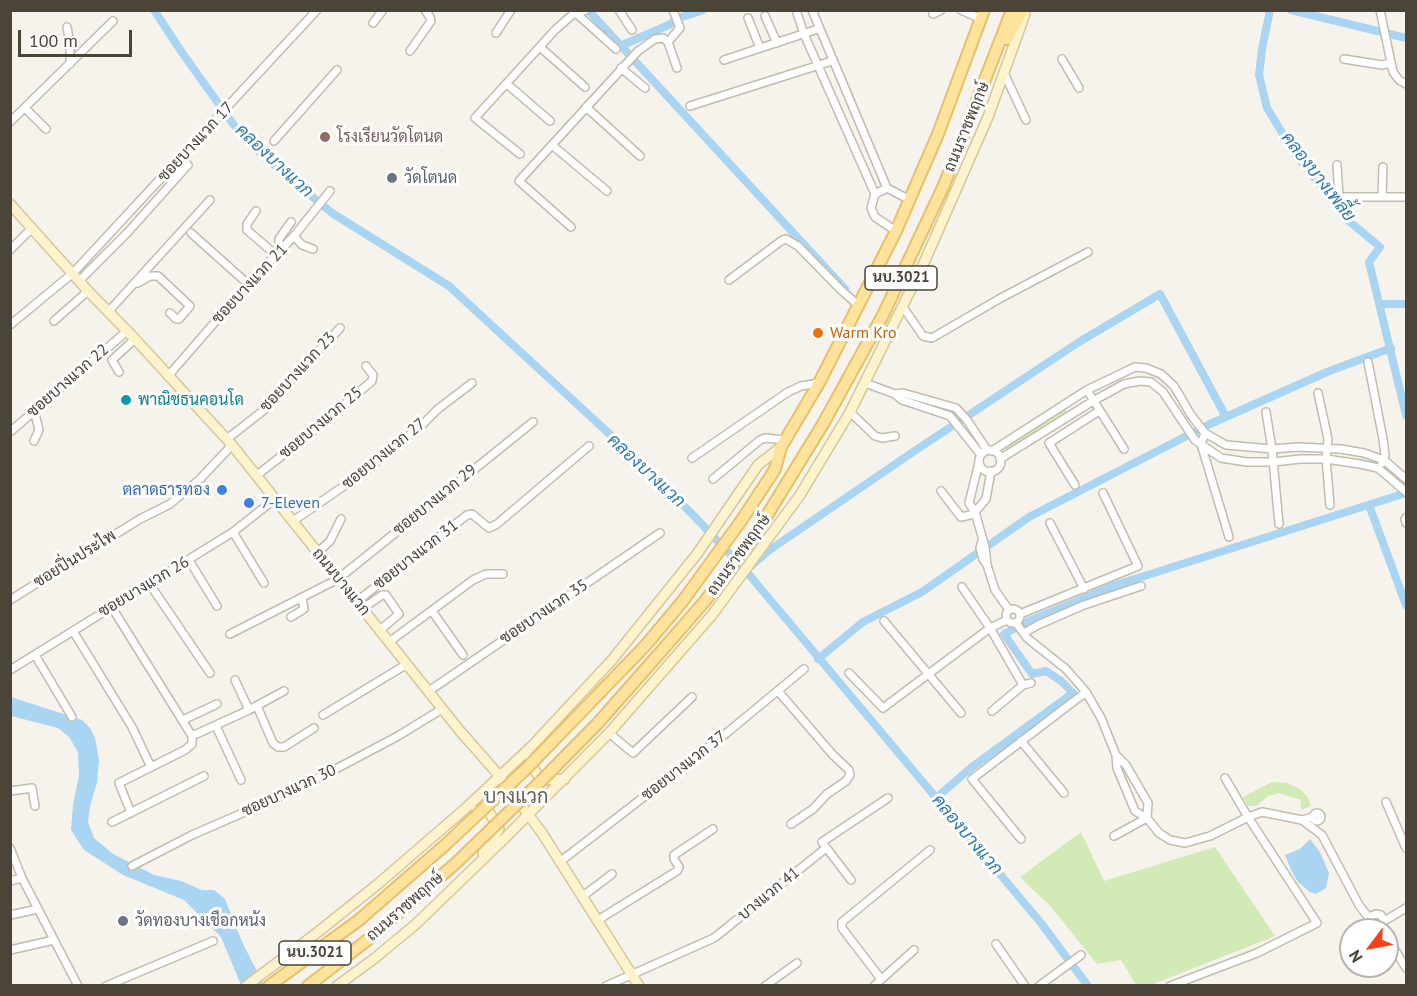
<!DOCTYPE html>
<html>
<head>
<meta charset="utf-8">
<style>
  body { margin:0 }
  #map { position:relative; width:1417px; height:996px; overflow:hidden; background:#f6f3ec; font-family:"PT Sans",sans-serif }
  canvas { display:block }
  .frame { position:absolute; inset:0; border:12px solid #4b4439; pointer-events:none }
  .north { position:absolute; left:1339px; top:918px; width:60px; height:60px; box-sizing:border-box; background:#fff; border:2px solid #b7b4b0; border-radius:50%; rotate:238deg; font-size:16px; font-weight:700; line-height:24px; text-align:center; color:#4b4439 }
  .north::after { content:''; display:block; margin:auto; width:21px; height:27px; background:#fc3f1d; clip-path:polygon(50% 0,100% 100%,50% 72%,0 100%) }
  .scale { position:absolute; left:18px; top:30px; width:114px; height:27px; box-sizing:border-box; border:3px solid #4b4439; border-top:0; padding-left:8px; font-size:18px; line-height:21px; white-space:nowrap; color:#4b4439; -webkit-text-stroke:4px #fff; paint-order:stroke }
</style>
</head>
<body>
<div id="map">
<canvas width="1417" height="996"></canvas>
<div class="frame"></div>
<div class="north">N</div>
<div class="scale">100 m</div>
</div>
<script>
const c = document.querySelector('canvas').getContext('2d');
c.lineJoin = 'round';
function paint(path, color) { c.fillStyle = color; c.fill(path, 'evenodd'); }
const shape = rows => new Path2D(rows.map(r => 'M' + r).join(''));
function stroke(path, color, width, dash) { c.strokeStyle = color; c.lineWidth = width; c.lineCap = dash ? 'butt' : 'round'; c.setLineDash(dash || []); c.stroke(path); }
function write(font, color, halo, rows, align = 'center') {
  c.font = font + ' "PT Sans",Sarabun,sans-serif'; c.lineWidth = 6; c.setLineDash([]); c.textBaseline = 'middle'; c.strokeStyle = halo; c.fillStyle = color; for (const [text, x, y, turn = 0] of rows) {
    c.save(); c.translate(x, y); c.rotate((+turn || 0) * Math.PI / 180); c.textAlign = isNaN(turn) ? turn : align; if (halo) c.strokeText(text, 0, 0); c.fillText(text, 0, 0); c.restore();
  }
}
const green = shape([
  [1065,408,1067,412,1006,450,1004,447],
  [1272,782,1287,783,1300,789,1308,798,1311,806,1301,810,1301,800,1279,793,1268,796,1256,806,1248,806,1243,797],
  [1081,832,1104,881,1215,847,1275,936,1151,985,1136,985,1121,960,1097,964,1051,907,1020,877]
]);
const water = shape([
  [11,697,82,720,90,728,95,738,99,760,97,783,90,806,88,822,94,838,113,854,154,875,181,881,202,890,214,890,225,899,243,944,264,985,241,985,221,937,184,900,123,875,84,850,71,830,73,805,79,775,78,752,69,737,58,728,11,716],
  [1310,839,1320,852,1329,873,1326,888,1316,894,1310,892,1298,882,1292,872,1285,855,1300,849]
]);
const canal = shape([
  [154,10,183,54,236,128,263,156,332,213,449,286,641,463,694,516,746,571,1041,923,1088,986],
  [588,10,845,289],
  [1270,10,1262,49,1259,75,1267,108,1295,154,1350,222,1380,247,1369,262,1406,415],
  [1291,10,1406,38],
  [620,46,671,24,676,19,703,10],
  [1379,304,1406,304],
  [1369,505,1406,605],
  [750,567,768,551,913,452,1079,342,1160,294,1226,417],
  [818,659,863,622,922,592,1029,517,1210,424,1327,372,1391,348],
  [936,798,972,767,1073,693,1061,681,1046,671,1032,674,1004,634,1029,621,1116,585,1406,493]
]);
const street = shape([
  [619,10,632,30],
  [796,10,804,34,875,194],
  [812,10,887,188],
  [961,10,981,19],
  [1380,10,1393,72,1399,80,1406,84],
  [577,14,616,49],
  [933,14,941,10],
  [765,16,777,43],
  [748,18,760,48],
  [373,23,383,10],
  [67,27,70,44,70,64],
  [496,33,511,10],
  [668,42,677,68],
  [540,47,585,87],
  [410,51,431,21,430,17,425,10],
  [1062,59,1079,88],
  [1344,59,1382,65,1390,63],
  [724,60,818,29],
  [621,68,645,88],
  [1004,73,1026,120],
  [507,84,550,121],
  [690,106,832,61],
  [586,107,640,156],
  [25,108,46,129],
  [10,122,113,21],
  [274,141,337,70],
  [552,145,607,191],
  [520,154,475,118,555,30,572,15,586,10],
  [1337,165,1339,197,1406,197],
  [1382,196,1383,167],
  [256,211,247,224,247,230,276,255],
  [571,227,519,181,638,51,655,39,663,38,668,42,680,28,673,10],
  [896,231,875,217,871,208,875,194,887,188,910,200],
  [191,233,248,284],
  [294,236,302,245,313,249],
  [282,249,279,247,279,239,291,222],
  [10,250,32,228],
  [729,280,781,241,786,239,798,246,840,289,859,306],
  [79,281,128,232,188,165],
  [138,283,150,276,158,276,190,306,179,319,176,319,170,313],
  [903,307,923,336,932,338,999,299,1088,252],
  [108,312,210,200],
  [54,321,88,291],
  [10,325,73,273,317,10],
  [1368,362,1383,439,1385,455,1382,463],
  [119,372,112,360,135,339],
  [169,375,248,284,294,236,330,191],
  [865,383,895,394,902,400,950,416,981,455],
  [1087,390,1124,449],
  [1318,393,1328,439,1326,459,1330,505],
  [895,394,903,393,956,408,967,420,987,450],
  [850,412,875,436,882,438,895,436],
  [1266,412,1272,449,1279,524],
  [10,432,127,331],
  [1205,433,1201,444,1229,537],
  [227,439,264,410,340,328],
  [34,441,39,430,34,410],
  '979 461a11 11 0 1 1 22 0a11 11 0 1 1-22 0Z',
  [992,451,1087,390,1135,367,1146,368,1161,374,1174,386,1191,415,1205,433,1226,445,1272,449,1298,447,1341,449,1364,453,1384,460,1406,479],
  [692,458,788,392,801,386,819,383],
  [1000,459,1093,401,1124,384,1140,381,1151,382,1163,392,1195,440,1221,458,1247,462,1274,462,1300,459,1326,459,1360,464,1378,468,1406,492],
  [979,462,969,503,975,512,985,547,987,565],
  [256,476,307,436,372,381,373,375,366,366],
  [713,479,760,440,765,438,785,440],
  [1075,485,1049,443,1099,411],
  [941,491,961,517,975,514],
  [975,512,986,499,991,471],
  [1406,518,1405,519,1406,523],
  [293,521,360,475,423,424,438,409,472,383],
  [1050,523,1084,589],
  [233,532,264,583],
  [982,541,980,548,983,559,987,565,995,590,1009,610],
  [317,553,330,541,341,519],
  [189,560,217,606],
  [149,583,210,673],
  [962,587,990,628,1023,685],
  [10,600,140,519,170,504,200,479,232,445],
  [356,602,467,515,472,514,489,528,497,524,589,446],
  [111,606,192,736,192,744,185,750,119,783,131,813],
  '1006 616a7 7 0 1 1 14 0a7 7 0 1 1-14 0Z',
  [362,609,382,595,386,595,399,614,379,631],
  [432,611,463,655],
  [1020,614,1138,566,1103,493],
  [291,617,304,609,302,598],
  [884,621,961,713],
  [1016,623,1027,638,1066,669,1086,692,1101,718,1116,755,1117,768,1135,811,1147,818,1159,833,1170,840,1185,843,1210,836,1248,817,1262,812,1302,820,1313,817],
  [73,631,132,727,151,767],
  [1024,633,1038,625,1084,605,1141,586],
  [230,634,338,579,533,422],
  [389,642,473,580,486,574,503,574],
  [35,655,72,717],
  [10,670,233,532,275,499],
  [849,673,883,708,990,628,1007,620],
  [235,680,249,710],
  [429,691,660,533],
  [778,691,833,755,849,770,850,775,846,781,827,794,813,809,791,824],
  [257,706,273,743,278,747,284,747,314,728],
  [992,711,1023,685,1031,683],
  [323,715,407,664],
  [183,720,217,704],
  [216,726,241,780],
  [609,733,633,753,692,697],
  [192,736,249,710,284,691],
  [1021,741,1064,793],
  [1116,755,1126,765,1148,803,1147,818],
  [10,791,32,788,35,806],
  [1386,802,1406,848],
  '1313 817a4 4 0 1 1 8 0a4 4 0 1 1-8 0Z',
  [1302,820,1322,835,1359,905,1369,918],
  [112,822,204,776],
  [1114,836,1147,818],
  [1021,839,972,779,1086,692],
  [10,848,22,878,78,986],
  [561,861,729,731,804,669],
  [132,866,192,835,293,791,351,761,398,736,442,709],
  [851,880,822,842,888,798],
  [10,881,22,878],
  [583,896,612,874],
  [10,915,38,909],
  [598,920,677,871,679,867,674,859,674,855,713,829],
  [1384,921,1381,915,1376,914,1371,916,1368,921,1371,928,1379,929,1383,926,1384,921,1406,908],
  [1387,937,1406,968],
  [996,944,1025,986],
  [10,950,54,940],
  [881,979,842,928,842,922,930,850],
  [106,986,213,941],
  [606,986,714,938,826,848],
  [765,986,797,963],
  [874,986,914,950],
  [1039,986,1081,955],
  [1170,986,1257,953,1317,923,1248,817,1225,778]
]);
const secondary = shape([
  [10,204,88,291,135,339,232,445,460,731,497,773,542,833,639,986],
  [530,758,530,764,538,775,544,780,565,779],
  [476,811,481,809,489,812,499,829,483,853],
  [246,986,318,932,378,884,466,808,531,747,612,660,697,554,758,465,781,447],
  [337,986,375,958,416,924,507,836,609,733,712,615,800,495,850,412,923,265,988,117,1025,14]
]);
const primary = shape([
  [1007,39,1023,10],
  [645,646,682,602,741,521,770,477,775,469,781,447,819,383,896,231,938,134,984,10],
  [658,655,705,601,758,530,823,424,883,315,944,185,1012,10],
  [269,986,359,920],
  [308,986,370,938]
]);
const primaryBridge = shape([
  [359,920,444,846,527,768,645,646],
  [370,938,456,863,542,780,598,723,658,655]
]);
const markers = [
  [325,137,6,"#8d6e63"],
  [392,178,6,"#6b7280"],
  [818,333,6,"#e8710a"],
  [126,400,6,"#0f9aa8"],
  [222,490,6,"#3f7fe0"],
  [249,503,6,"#3f7fe0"],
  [123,921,6,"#6b7280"]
];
const shields = [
  [901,278,72],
  [315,953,72]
];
const shieldNames = [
  ["นบ.3021",901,278],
  ["นบ.3021",315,953]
];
const streetNames = [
  ["ถนนราชพฤกษ์",967,127,-68],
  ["ซอยบางแวก 17",196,142,-47],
  ["ซอยบางแวก 21",250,284,-47],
  ["ซอยบางแวก 23",298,372,-47],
  ["ซอยบางแวก 22",68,381,-41],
  ["ซอยบางแวก 25",321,423,-40],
  ["ซอยบางแวก 27",384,454,-39],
  ["ซอยบางแวก 29",435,500,-39],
  ["ซอยบางแวก 31",416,555,-38],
  ["ถนนราชพฤกษ์",739,555,-54],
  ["ซอยปิ่นประไพ",75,559,-32],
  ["ถนนบางแวก",341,582,51],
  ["ซอยบางแวก 26",144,587,-31],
  ["ซอยบางแวก 35",544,612,-34],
  ["ซอยบางแวก 37",684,766,-38],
  ["ซอยบางแวก 30",289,791,-25],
  ["บางแวก 41",769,894,-39],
  ["ถนนราชพฤกษ์",405,907,-41]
];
const educationNames = [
  ["โรงเรียนวัดโตนด",337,137]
];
const worshipNames = [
  ["วัดโตนด",404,178],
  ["วัดทองบางเชือกหนัง",135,921]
];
const foodNames = [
  ["Warm Kro",830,333]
];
const cultureNames = [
  ["พาณิชธนคอนโด",138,400]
];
const shopNames = [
  ["ตลาดธารทอง",210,490],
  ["7-Eleven",261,503,"left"]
];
const waterNames = [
  ["คลองบางแวก",274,161,43],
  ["คลองบางเพลี้ย",1318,177,52],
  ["คลองบางแวก",646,471,43],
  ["คลองบางแวก",967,835,50]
];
const quarterNames = [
  ["บางแวก",516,797]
];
paint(green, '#d2eab5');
paint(water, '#a9d4f2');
stroke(canal, '#a9d4f2', 8);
stroke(street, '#c2bbae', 10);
stroke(secondary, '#d6c79b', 12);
stroke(primary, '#e6c16a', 14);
stroke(street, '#fff', 7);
stroke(secondary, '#fff3cd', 9);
stroke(primary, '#ffe39c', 10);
stroke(primaryBridge, '#e6c16a', 14, []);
stroke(primaryBridge, '#ffe39c', 10);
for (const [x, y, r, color] of markers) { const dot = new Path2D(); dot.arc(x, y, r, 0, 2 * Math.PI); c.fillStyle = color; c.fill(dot); stroke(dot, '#fff', 2); }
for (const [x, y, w] of shields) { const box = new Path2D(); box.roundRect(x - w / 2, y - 12, w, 24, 4.5); c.fillStyle = '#fff'; c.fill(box); stroke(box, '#4b4439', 1.5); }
write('bold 15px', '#4b4439', null, shieldNames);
write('16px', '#4b4439', '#fff', streetNames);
write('16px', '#785e54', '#fff', educationNames, 'left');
write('16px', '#5b616d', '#fff', worshipNames, 'left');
write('16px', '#c56008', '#fff', foodNames, 'left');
write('16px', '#0d838f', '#fff', cultureNames, 'left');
write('16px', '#366cbe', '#fff', shopNames, 'right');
write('italic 18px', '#2e7ab2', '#fff', waterNames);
write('20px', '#6e6250', '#fff', quarterNames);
</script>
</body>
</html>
